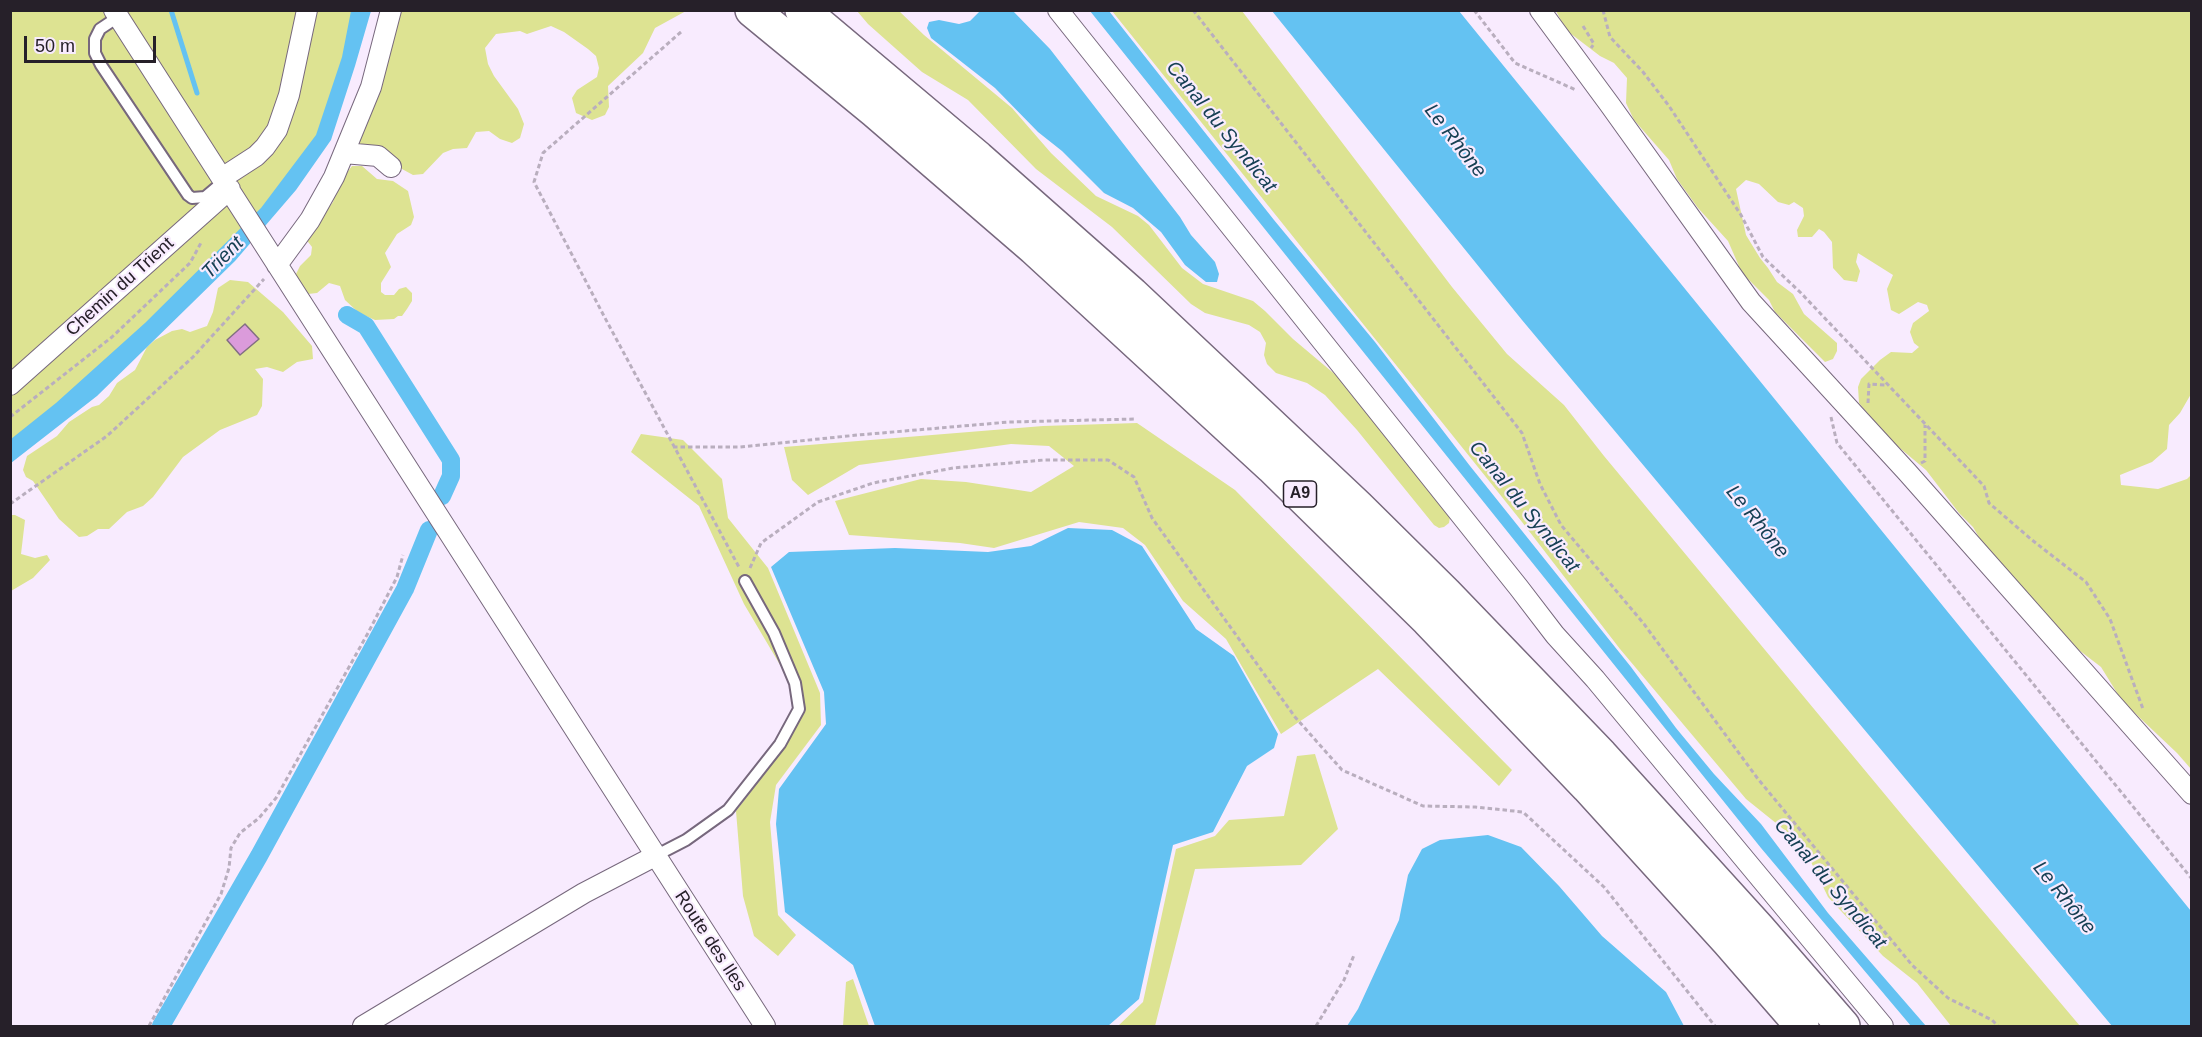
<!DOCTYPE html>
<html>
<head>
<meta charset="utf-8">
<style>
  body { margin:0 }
  #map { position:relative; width:2202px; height:1037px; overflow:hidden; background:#f8ebfe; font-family:Helvetica,sans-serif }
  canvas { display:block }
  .frame { position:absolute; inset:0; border:12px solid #262029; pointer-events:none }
  .scale { position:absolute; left:24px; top:36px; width:132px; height:27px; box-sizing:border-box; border:3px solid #262029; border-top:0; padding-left:8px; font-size:18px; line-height:21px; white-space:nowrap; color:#262029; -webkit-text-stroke:4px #f8ebfe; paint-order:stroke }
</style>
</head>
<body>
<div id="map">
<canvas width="2202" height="1037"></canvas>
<div class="frame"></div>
<div class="scale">50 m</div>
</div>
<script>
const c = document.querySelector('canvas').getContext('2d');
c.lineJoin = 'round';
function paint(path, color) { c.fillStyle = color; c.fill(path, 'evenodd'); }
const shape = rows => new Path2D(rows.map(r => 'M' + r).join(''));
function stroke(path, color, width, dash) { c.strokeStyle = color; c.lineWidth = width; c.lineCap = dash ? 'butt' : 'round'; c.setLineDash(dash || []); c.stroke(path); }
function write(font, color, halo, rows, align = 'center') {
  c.font = font + ' Helvetica,sans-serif'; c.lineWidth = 4.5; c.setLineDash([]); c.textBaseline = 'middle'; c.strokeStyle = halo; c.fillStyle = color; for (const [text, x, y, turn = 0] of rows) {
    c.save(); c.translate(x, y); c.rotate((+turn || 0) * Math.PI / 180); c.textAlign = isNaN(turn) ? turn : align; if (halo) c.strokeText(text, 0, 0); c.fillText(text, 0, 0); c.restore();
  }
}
const green = shape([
  [11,11,360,11,318,139,265,216,11,448],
  [400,11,686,11,655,28,643,53,608,86,609,107,605,115,592,120,576,113,572,98,577,90,597,77,599,68,596,56,588,49,564,32,551,26,527,34,520,31,496,34,485,48,488,64,494,76,518,109,524,124,520,138,512,143,500,139,489,131,476,132,467,148,453,149,443,153,423,174,413,175,402,169,382,151,356,146],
  [857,11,899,11,924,35,1012,108,1051,153,1096,196,1138,216,1149,225,1182,268,1203,284,1253,301,1265,311,1293,339,1337,376,1384,430,1450,517,1449,523,1444,527,1439,528,1434,525,1357,430,1325,395,1307,383,1276,373,1267,364,1264,355,1266,343,1260,332,1249,325,1205,313,1191,304,1112,227,1036,169,968,100,922,72,868,24],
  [1112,11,1242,11,1452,287,1507,354,1564,405,1604,456,1907,821,2080,1026,1951,1026,1917,983,1883,956,1828,897,1811,862,1797,840,1746,799,1620,649,1522,522],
  [1556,11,2191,11,2191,394,2180,413,2169,425,2167,449,2152,462,2120,475,2121,485,2158,489,2187,479,2191,475,2191,769,2177,753,2122,701,2101,667,2075,647,1994,563,1973,527,1959,513,1926,470,1889,439,1859,403,1858,387,1861,379,1880,360,1891,352,1912,353,1919,347,1914,343,1910,332,1913,323,1929,311,1927,305,1918,302,1899,314,1891,310,1887,289,1893,275,1858,253,1856,262,1860,271,1857,282,1844,280,1833,268,1832,242,1824,232,1819,229,1812,237,1798,237,1797,230,1804,216,1803,208,1794,202,1789,205,1778,202,1759,184,1746,180,1736,189,1746,235,1760,258,1768,268,1777,282,1793,294,1804,314,1837,343,1837,351,1833,359,1825,362,1775,312,1769,300,1742,273,1728,241,1698,208,1677,179,1669,160,1634,120,1626,103,1627,78,1614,63,1600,56,1566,30],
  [352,166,362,166,377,179,393,181,408,191,414,217,411,225,397,234,385,253,391,267,381,283,381,292,385,295,394,295,399,289,406,287,412,293,412,301,407,309,402,316,398,316,394,319,375,320,359,313,345,300,340,286,329,283,317,293,308,294,298,285,296,274,300,266,311,255,312,247,305,238,333,202,337,185],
  [230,280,248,282,283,312,312,346,313,359,297,362,283,372,267,367,255,369,263,379,262,406,257,415,220,430,183,457,153,497,143,506,127,512,109,529,98,529,87,536,79,537,59,519,33,481,26,477,23,470,27,456,57,436,69,422,92,407,99,405,109,396,117,383,135,370,147,347,155,340,172,331,182,329,190,332,207,326,213,312,218,288],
  [1137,423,1235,490,1512,770,1499,786,1378,669,1281,734,1226,639,1183,601,1145,545,1123,528,1079,522,994,548,960,543,849,535,835,501,921,479,966,482,1031,492,1074,466,1049,446,1011,444,859,465,808,495,792,480,784,447,1043,426],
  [641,434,683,440,722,479,728,518,768,568,820,693,821,725,776,785,770,822,778,915,796,935,778,956,754,936,743,896,736,811,774,761,805,707,744,604,699,506,631,452],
  [11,515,15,515,25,520,21,554,35,558,47,555,50,560,33,578,11,591],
  [1315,754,1338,829,1301,865,1195,869,1155,1026,1118,1026,1143,1002,1176,849,1215,836,1229,820,1284,816,1297,756],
  [853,979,869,1026,843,1026,846,982]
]);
const water = shape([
  [351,11,371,11,355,66,331,140,296,190,235,261,97,396,11,463,11,439,56,403,145,323,261,208,316,135,342,57],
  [980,11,1013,11,1050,49,1180,217,1191,235,1215,262,1219,274,1217,282,1206,282,1185,265,1161,232,1133,208,1104,193,1062,151,1038,132,995,88,931,38,927,28,929,22,939,20,959,24,970,21],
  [1090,11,1109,11,1274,220,1375,342,1470,466,1631,667,1676,728,1714,774,1761,824,1828,913,1926,1026,1911,1026,1761,848],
  [1272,11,1459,11,2191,911,2191,1026,2112,1026,1522,320],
  [1068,528,1112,530,1142,546,1196,629,1234,656,1278,734,1274,748,1247,766,1213,832,1173,845,1139,999,1108,1026,875,1026,853,965,785,912,776,824,779,789,826,724,824,692,771,567,789,552,895,548,988,552,1031,546],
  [1488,835,1521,847,1559,886,1602,936,1666,992,1684,1026,1347,1026,1358,1009,1399,920,1408,875,1422,849,1440,840]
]);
const stream = shape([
  [171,10,197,93]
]);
const canal = shape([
  [347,315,366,326,451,460,451,476,442,496],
  [161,1026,259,856,405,589,429,530]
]);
const building = shape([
  [245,324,259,339,240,355,227,340,245,324]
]);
const path = shape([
  [1193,10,1522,433,1540,484,1561,525,1644,624,1758,779,1912,965,1948,998,1992,1020,1998,1026],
  [1474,10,1515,63,1576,90],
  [1603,10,1610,37,1643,72,1669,106,1741,215,1763,257,1801,293,1984,486,1989,503,2032,540,2086,582,2110,619,2143,709],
  [1583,26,1594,44,1591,48],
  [681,32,543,153,534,182,605,318,740,569],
  [1868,403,1869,384,1886,385],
  [10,417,112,337,190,263,202,241],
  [1831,417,1837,443,2192,879],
  [673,447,740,447,858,435,1009,422,1136,419],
  [1921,463,1925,461,1925,425],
  [10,504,107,436,193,357,264,279],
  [750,568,761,543,818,502,873,483,953,468,1044,460,1108,460,1134,477,1152,518,1295,717,1342,770,1423,806,1475,807,1523,812,1604,887,1715,1026],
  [149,1026,221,894,229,868,231,848,240,833,259,818,276,798,368,633,397,577,403,555],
  [1316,1026,1344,980,1354,955]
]);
const service = shape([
  [118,17,100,29,95,39,95,53,101,65,188,195,192,198,205,197,224,181],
  [655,856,686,840,728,810,780,744,799,709,795,683,774,633,745,581]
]);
const minor = shape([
  [114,10,765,1026],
  [1058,10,1519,588,1555,635,1595,679,1883,1026],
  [1540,10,1610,105,1751,302,1907,472,2192,794],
  [344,153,378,156,391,167],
  [222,178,256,156,265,147,277,130,289,95,307,10],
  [277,265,310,220,334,177,371,87,391,10],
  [10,385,230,189],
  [363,1026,584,893,655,856]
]);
const motorway = shape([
  [752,10,875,111,1034,248,1272,467,1428,620,1588,787,1728,941,1802,1026],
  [802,10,978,158,1132,294,1357,506,1445,593,1601,755,1758,928,1843,1026]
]);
const shields = [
  [1300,494,33]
];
const shieldNames = [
  ["A9",1300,494]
];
const streetNames = [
  ["Chemin du Trient",120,287,-42],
  ["Route des Iles",710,941,57]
];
const waterNames = [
  ["Canal du Syndicat",1221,127,51],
  ["Le Rhône",1455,141,52],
  ["Trient",223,258,-46],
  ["Canal du Syndicat",1524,507,51],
  ["Le Rhône",1757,522,51],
  ["Canal du Syndicat",1830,884,50],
  ["Le Rhône",2064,898,51]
];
paint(green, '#dde392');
paint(water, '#64c2f2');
stroke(stream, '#64c2f2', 5);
stroke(canal, '#64c2f2', 18);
paint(building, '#db9bdb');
stroke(building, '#826f82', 1.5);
stroke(service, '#77687d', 14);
stroke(minor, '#77687d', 22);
stroke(motorway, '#77687d', 36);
stroke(path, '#b9aebe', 3, [4.5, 3]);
stroke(service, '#fff', 10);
stroke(minor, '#fff', 20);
stroke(motorway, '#fff', 33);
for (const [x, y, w] of shields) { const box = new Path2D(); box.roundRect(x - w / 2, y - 13, w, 26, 4.5); c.fillStyle = '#f8ebfe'; c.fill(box); stroke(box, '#262029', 1.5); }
write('bold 16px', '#262029', null, shieldNames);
write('18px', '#262029', '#f8ebfe', streetNames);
write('italic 20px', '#164054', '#f8ebfe', waterNames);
</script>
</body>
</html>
